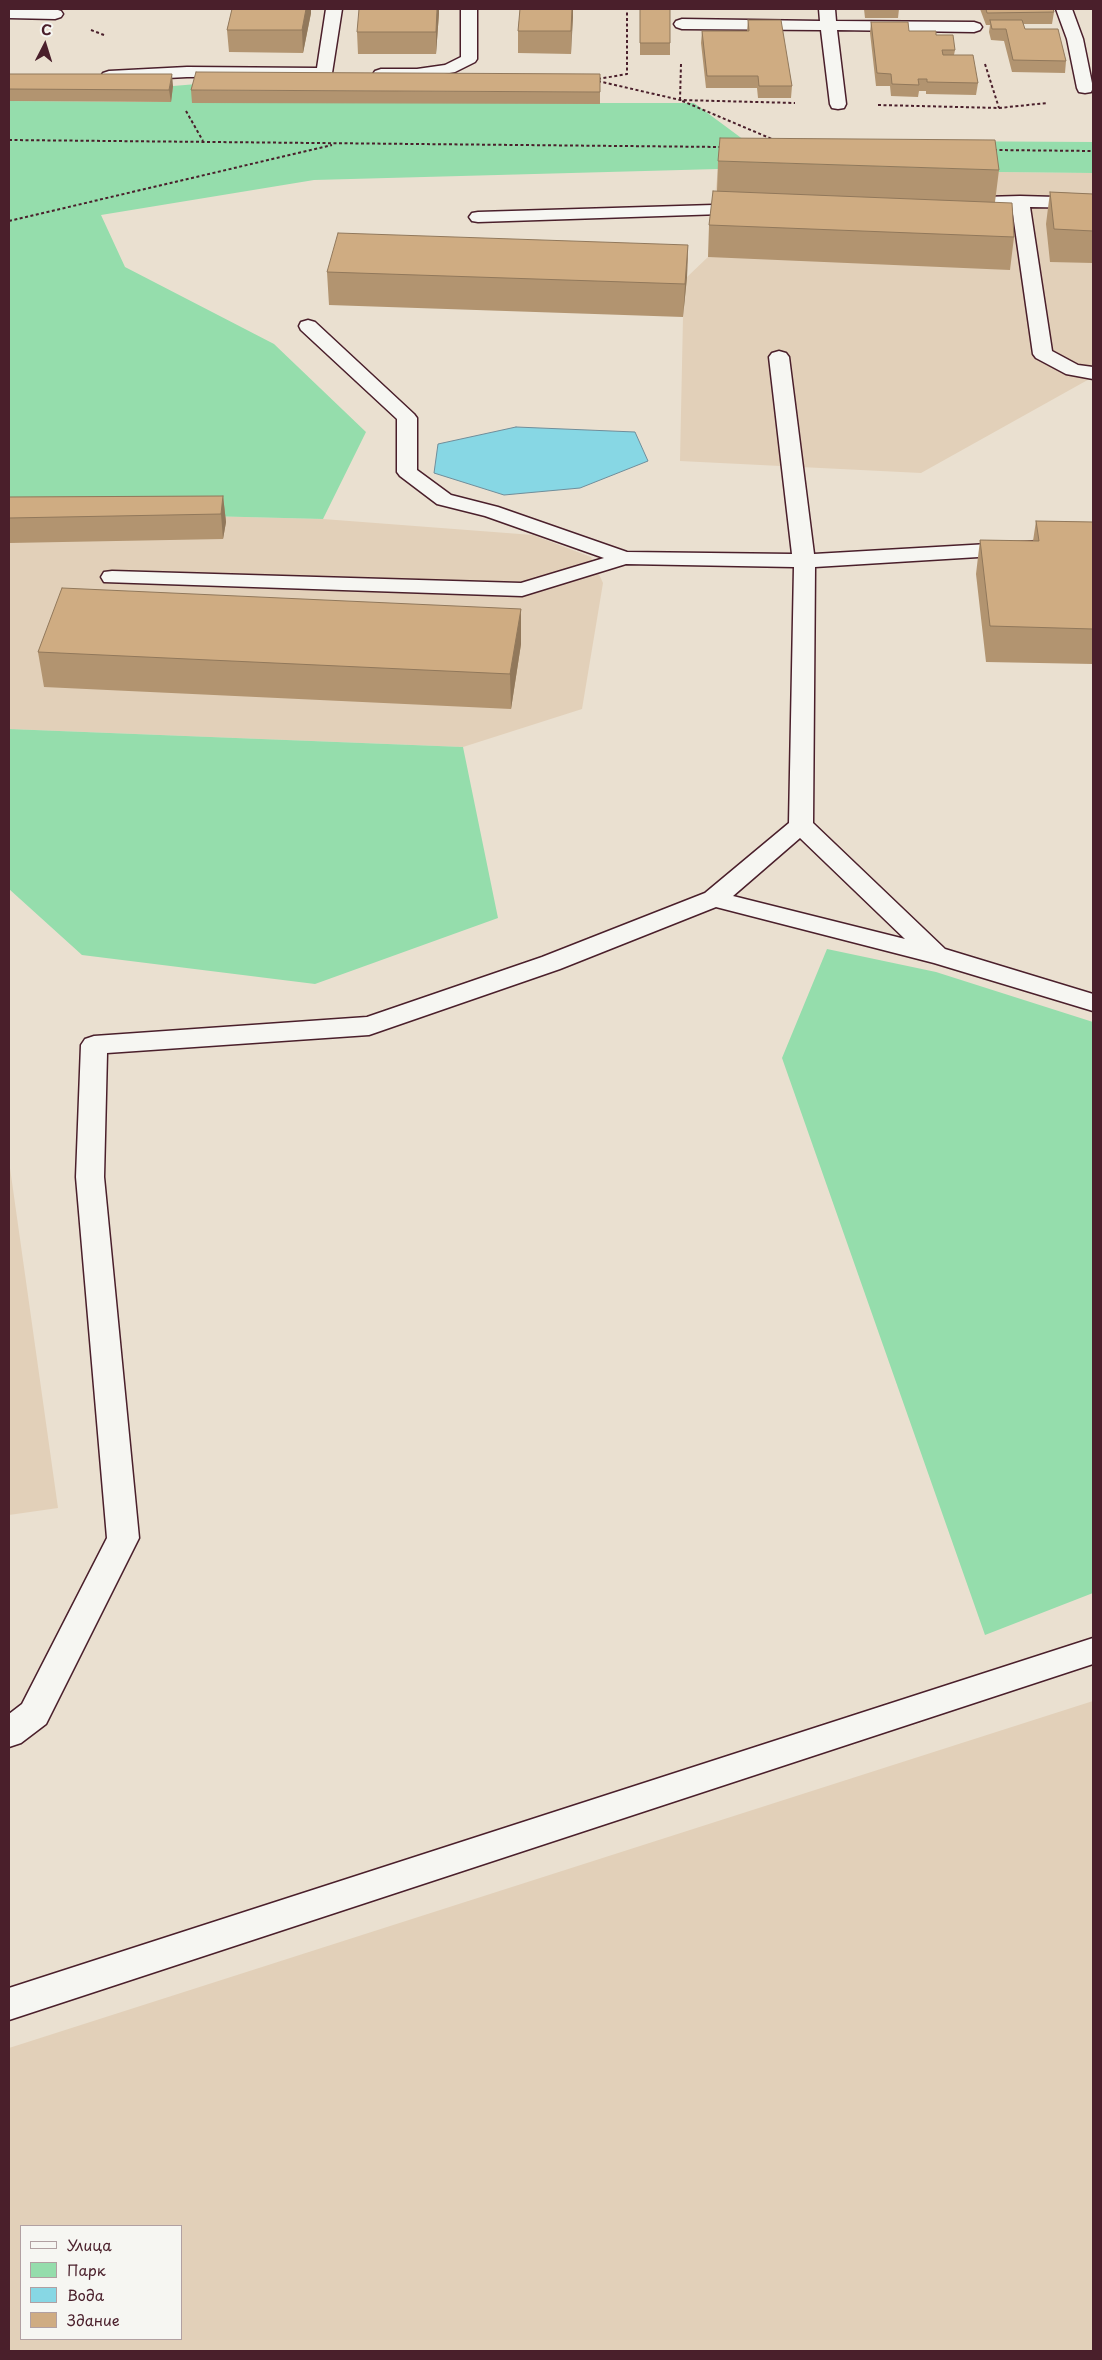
<!DOCTYPE html>
<html>
<head>
<meta charset="utf-8">
<style>
  body { margin:0 }
  #map { position:relative; width:1102px; height:2360px; overflow:hidden; background:#eae0d0; font-family:"Playpen Sans",sans-serif }
  canvas { display:block }
  .frame { position:absolute; inset:0; border:10px solid #4a1f2b; pointer-events:none }
  .legend { position:absolute; left:20px; top:2225px; width:162px; height:115px; box-sizing:border-box; background:#f6f6f2; border:1px solid #b1a0a2; margin:0; padding:6px 9px; list-style:none; font-size:15px; color:#4a1f2b }
  .legend li { display:flex; align-items:center; gap:10px; height:25px }
  .legend b { width:25px; border:1px solid #b1a0a2 }
  .north { position:absolute; left:20px; top:20px; width:50px; height:50px; -webkit-text-stroke:4px #f6f6f2; paint-order:stroke; rotate:5deg; font-size:14px; font-weight:700; line-height:20px; text-align:center; color:#4a1f2b }
  .north::after { content:''; display:block; margin:auto; width:18px; height:22px; background:#4a1f2b; clip-path:polygon(50% 0,100% 100%,50% 72%,0 100%) }
</style>
</head>
<body>
<div id="map">
<canvas width="1102" height="2360"></canvas>
<div class="frame"></div>
<ul class="legend">
<li><b style="height:6px;background:#f6f6f2"></b>Улица</li>
<li><b style="height:14px;background:#95ddac"></b>Парк</li>
<li><b style="height:14px;background:#87d7e4"></b>Вода</li>
<li><b style="height:14px;background:#cfac82"></b>Здание</li>
</ul>
<div class="north">С</div>
</div>
<script>
const c = document.querySelector('canvas').getContext('2d');
c.lineJoin = 'round';
function paint(path, color) { c.fillStyle = color; c.fill(path, 'evenodd'); }
const shape = rows => new Path2D(rows.map(r => 'M' + r).join(''));
function stroke(path, color, width, dash) { c.strokeStyle = color; c.lineWidth = width; c.lineCap = dash ? 'butt' : 'round'; c.setLineDash(dash || []); c.stroke(path); }
const built = shape([
  [718,169,1093,173,1093,377,921,473,680,461,683,317,687,277,708,257],
  [9,511,323,519,533,535,591,557,603,583,582,709,463,747,9,729],
  [9,1161,58,1508,9,1515],
  [1093,1701,1093,2351,9,2351,9,2048],
  [181,2226,181,2339,21,2339,21,2226]
]);
const green = shape([
  [197,84,193,103,694,103,744,140,1093,142,1093,173,718,169,314,180,101,215,125,267,274,344,366,432,323,519,9,511,9,101,170,102,173,86],
  [9,729,463,747,498,918,315,984,82,955,9,889],
  [827,949,936,972,1093,1022,1093,1593,985,1635,782,1058]
]);
const water = shape([
  [516,427,635,432,648,461,580,488,504,495,434,473,438,444,516,427]
]);
const path = shape([
  [91,30,104,35],
  [681,64,680,100,772,139],
  [985,64,999,108],
  [598,79,627,74,627,9],
  [598,81,680,100,795,103],
  [878,105,999,108,1047,103],
  [186,111,203,141],
  [9,140,723,147],
  [994,150,1093,151],
  [9,221,332,145]
]);
const minor = shape([
  [9,9,55,9,61,11,63,14,61,17,55,19,9,18,9,9],
  [326,9,342,9,332,73,330,76,187,77,109,81,103,79,101,76,103,73,109,71,187,67,317,68,326,9],
  [461,9,477,9,477,59,475,62,455,72,417,79,375,77,373,74,375,71,381,69,417,69,445,65,461,57,461,9],
  [819,9,835,9,836,21,974,22,980,24,982,27,980,30,974,32,837,30,846,104,844,108,838,109,832,108,830,104,821,30,682,29,676,27,674,24,676,21,682,19,820,21,819,9],
  [1056,9,1072,9,1083,39,1093,88,1091,92,1085,93,1079,92,1077,88,1067,39,1056,9],
  [1020,196,1093,198,1093,208,1030,207,1052,351,1078,365,1093,367,1093,379,1066,374,1036,358,1033,354,1012,207,947,208,941,207,938,203,941,199,947,198,1020,196],
  [747,204,753,205,756,209,753,213,478,222,472,221,469,217,472,213,478,212,747,204],
  [308,320,315,322,414,414,417,418,417,470,451,495,498,507,627,552,792,554,769,357,772,353,779,351,786,353,789,357,814,554,1093,538,1093,550,815,567,813,823,945,949,1093,994,1093,1011,934,963,716,907,560,969,369,1035,107,1053,104,1177,139,1538,46,1724,21,1743,9,1747,9,1714,22,1704,107,1538,76,1177,81,1045,85,1039,94,1036,367,1017,542,957,705,893,789,823,794,567,626,564,522,596,104,582,101,577,104,572,112,571,521,583,604,558,485,516,437,504,400,476,397,472,397,419,301,330,299,326,301,322,308,320],
  [800,838,905,939,733,896,800,838],
  [1093,1638,1093,1664,9,2020,9,1988,1093,1638]
]);
const wall = shape([
  [232,9,311,9,311,13,303,53,229,52,227,30],
  [520,9,573,9,571,54,518,53,518,31],
  [640,9,670,43,670,55,640,55],
  [716,9,780,9,780,10],
  [864,9,935,9,899,9,898,18,865,18],
  [980,9,1053,9,1054,12,1052,24,1023,24,1025,29,1066,61,1065,73,1012,72,1004,41,991,40,989,32,990,25,986,25],
  [439,13,436,54,358,54,357,32],
  [748,20,792,86,791,98,758,98,757,88,706,88,701,43,702,31,747,31],
  [871,22,909,31,936,35,955,50,954,55,978,83,976,95,926,94,926,91,919,91,918,97,891,96,890,86,876,86,870,33],
  [9,74,173,86,171,102,9,101],
  [191,90,600,92,600,104,192,103],
  [718,161,999,170,995,202,1014,237,1010,270,708,257,709,225,717,191],
  [1050,192,1093,194,1093,263,1050,262,1046,224],
  [688,245,687,277,683,317,329,305,327,272],
  [223,496,226,522,223,539,9,543,9,497],
  [1036,521,1093,522,1093,664,986,662,976,574,980,540,1033,541],
  [521,609,521,644,511,709,44,687,38,652]
]);
const shadedWall = shape([
  [306,9,311,9,311,13,303,53,302,30],
  [437,9,439,9,439,13,436,54,436,32],
  [572,9,573,9,573,17,571,54],
  [172,74,173,86,171,102,169,90],
  [688,245,687,277,683,317,685,284],
  [223,496,226,522,223,539,221,514],
  [521,609,521,644,511,709,510,674]
]);
const building = shape([
  [232,9,306,9,302,30,227,30,232,9],
  [359,9,437,9,436,32,357,32,359,9],
  [520,9,572,9,571,31,518,31,520,9],
  [640,9,670,9,670,43,640,43,640,9],
  [986,9,1053,9,1054,12,987,13,986,9],
  [748,20,781,20,792,86,759,86,758,76,707,76,702,31,749,31,748,20],
  [990,20,1022,20,1025,29,1058,29,1066,61,1013,60,1006,29,992,29,990,20],
  [871,22,908,22,909,31,936,31,936,35,953,35,955,50,942,50,943,55,973,55,978,83,927,82,927,79,918,79,919,85,892,84,891,74,877,73,871,22],
  [196,72,600,74,600,92,191,90,196,72],
  [9,74,172,74,169,90,9,89,9,74],
  [720,138,995,140,999,170,718,161,720,138],
  [713,191,1012,203,1014,237,709,225,713,191],
  [1050,192,1093,194,1093,231,1054,229,1050,192],
  [338,233,688,245,685,284,327,272,338,233],
  [223,496,221,514,9,518,9,497,223,496],
  [1036,521,1093,522,1093,629,990,626,980,540,1039,541,1036,521],
  [62,588,521,609,510,674,38,652,62,588]
]);
paint(built, '#e2d0b9');
paint(green, '#95ddac');
paint(water, '#87d7e4');
stroke(water, '#6f8d9a', 1);
stroke(minor, '#4a1f2b', 3);
stroke(path, '#4a1f2b', 2, [3, 2.5]);
paint(minor, '#f6f6f2');
paint(wall, '#b29470');
paint(shadedWall, '#91785b');
paint(building, '#cfac82');
stroke(building, '#91785b', 1);
</script>
</body>
</html>
